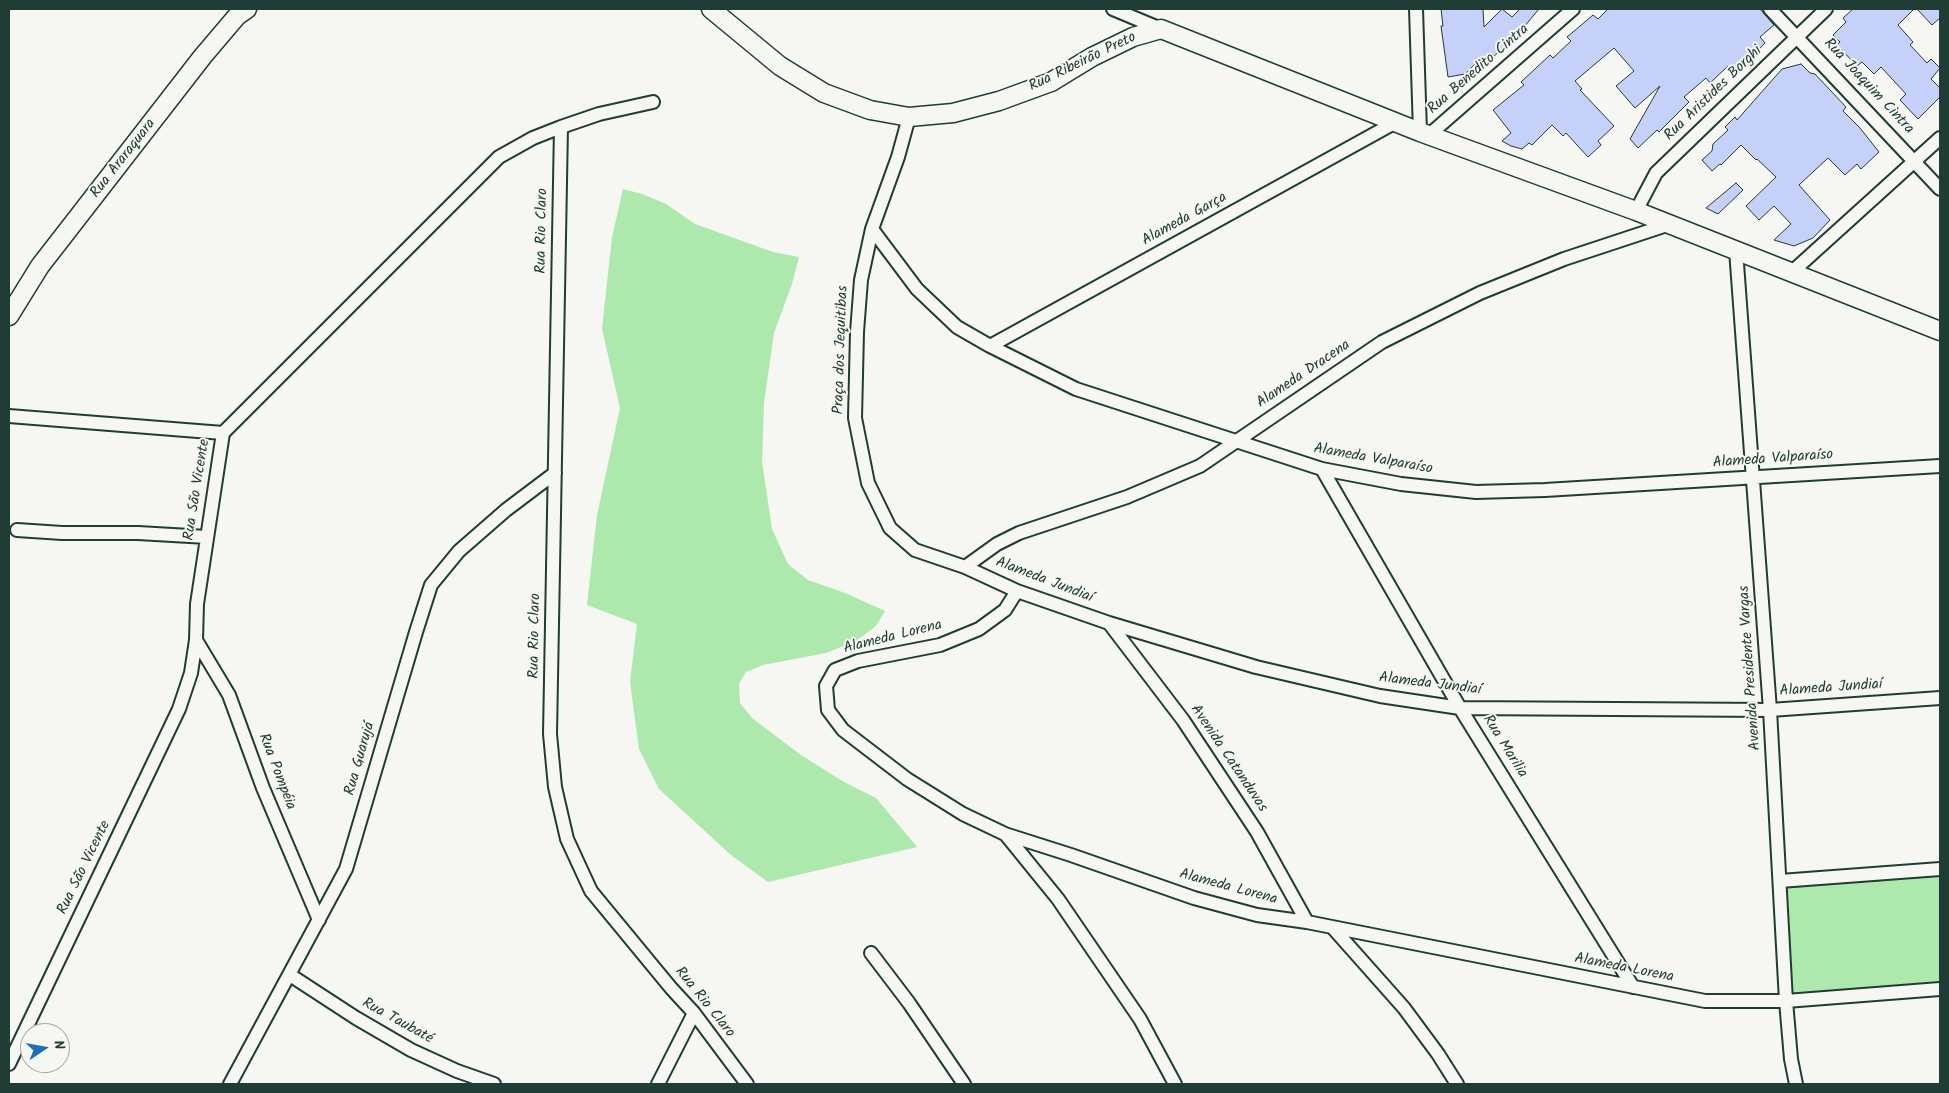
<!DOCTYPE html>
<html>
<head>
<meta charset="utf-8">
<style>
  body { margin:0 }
  #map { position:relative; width:1949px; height:1093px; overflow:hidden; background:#f6f6f2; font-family:Kalam,sans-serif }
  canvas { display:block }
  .frame { position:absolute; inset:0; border:10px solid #1f3d34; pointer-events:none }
  .north { position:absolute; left:20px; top:1023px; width:50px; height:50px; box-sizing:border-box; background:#f6f6f2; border:1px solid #a0aca6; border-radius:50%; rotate:78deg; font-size:14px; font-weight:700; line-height:20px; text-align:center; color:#1f3d34 }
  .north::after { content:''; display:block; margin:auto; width:18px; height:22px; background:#1f6fb2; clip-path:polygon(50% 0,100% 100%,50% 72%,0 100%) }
</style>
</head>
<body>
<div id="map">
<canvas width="1949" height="1093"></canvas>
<div class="frame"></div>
<div class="north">N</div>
</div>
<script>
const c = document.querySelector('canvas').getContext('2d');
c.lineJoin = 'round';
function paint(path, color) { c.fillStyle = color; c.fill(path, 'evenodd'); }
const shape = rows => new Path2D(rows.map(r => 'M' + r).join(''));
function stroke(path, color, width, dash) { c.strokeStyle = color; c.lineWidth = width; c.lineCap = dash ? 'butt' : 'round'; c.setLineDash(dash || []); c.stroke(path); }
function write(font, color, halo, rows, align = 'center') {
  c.font = font + ' Kalam,sans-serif'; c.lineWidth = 4; c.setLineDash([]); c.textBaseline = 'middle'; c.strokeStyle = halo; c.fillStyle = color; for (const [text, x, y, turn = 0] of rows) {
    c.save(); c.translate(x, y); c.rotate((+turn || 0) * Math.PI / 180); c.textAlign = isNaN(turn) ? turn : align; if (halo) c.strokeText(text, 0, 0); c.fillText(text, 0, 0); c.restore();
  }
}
const green = shape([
  [623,189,642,194,666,204,695,224,773,252,799,257,792,284,774,333,764,403,762,461,772,529,788,564,808,580,845,593,885,611,876,626,856,641,826,653,763,665,746,672,739,684,740,703,752,718,801,755,844,782,876,798,917,847,768,882,731,855,659,789,639,749,630,682,637,624,587,605,597,515,620,408,602,329,612,237],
  [1940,869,1940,989,1786,1001,1780,881]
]);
const building = shape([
  [1441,9,1483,9,1484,27,1502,9,1512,17,1520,9,1539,9,1523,28,1481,69,1476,63,1465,74,1448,77,1441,26,1443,26,1441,9],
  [1608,9,1760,9,1774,25,1760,37,1765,43,1735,74,1728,66,1710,83,1706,78,1684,97,1689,102,1659,132,1657,130,1638,148,1630,139,1660,86,1635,108,1616,86,1634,71,1614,48,1575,81,1582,89,1580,90,1614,126,1598,141,1601,145,1588,157,1566,133,1563,136,1552,125,1532,145,1529,143,1522,149,1511,146,1502,141,1511,133,1493,110,1524,85,1521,82,1550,55,1553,58,1571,41,1567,37,1586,21,1593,15,1598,19,1608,9],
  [1853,9,1914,9,1898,25,1913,42,1910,45,1927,63,1931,59,1940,68,1931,79,1940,88,1940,97,1918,119,1900,100,1906,94,1881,67,1874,74,1862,62,1857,66,1837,45,1840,42,1833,35,1846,22,1843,18,1853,9],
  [1917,9,1940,9,1940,18,1932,25,1917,9],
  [1801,64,1810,73,1815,74,1846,107,1843,111,1860,128,1879,152,1861,169,1857,164,1845,175,1828,158,1799,185,1830,220,1813,238,1794,246,1774,240,1791,224,1774,206,1759,220,1746,206,1776,177,1757,159,1756,160,1741,145,1721,165,1720,164,1712,171,1702,160,1712,151,1713,144,1728,130,1725,127,1735,117,1737,120,1782,69,1801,64],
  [1736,183,1743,190,1718,214,1706,208,1736,183]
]);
const street = shape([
  [1113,9,1161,29],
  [1416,9,1420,132],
  [1770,9,1940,189],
  [909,117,898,157,872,229,861,280,857,332,855,418,868,483,890,528,915,550,965,567,1017,591,1109,623,1256,667,1380,696,1460,708,1770,710,1940,698],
  [561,127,550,734,555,787,567,839,591,891,671,988,694,1013,747,1084],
  [1429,135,1573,9],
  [1636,211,1656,173,1826,9],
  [872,229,917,289,957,327,990,346,1076,389,1322,469,1401,484,1476,492,1545,490,1940,466],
  [1736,250,1770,710,1786,1001,1791,1059,1796,1084],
  [1792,272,1940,138],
  [990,346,1396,122],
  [9,416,223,433],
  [1322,469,1460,708,1633,987],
  [17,530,62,533,138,533,207,537],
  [965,567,997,544,1019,533,1127,497,1200,466,1382,342,1480,293,1564,259,1670,224],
  [1017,591,1005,610,979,629,940,645,858,661,835,670,826,686,828,710,843,730,907,779,963,814,1005,834,1071,855,1194,898,1257,915,1307,922,1705,1001,1786,1001,1940,989],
  [1109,623,1183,720,1257,832,1307,922],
  [196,640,229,695,263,788,319,920],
  [1006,835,1058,899,1140,1019,1175,1084],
  [1780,881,1940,869],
  [1333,928,1404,1008,1438,1054,1457,1084],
  [871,953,909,1003,964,1084],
  [290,975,356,1018,411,1050,457,1071,494,1084],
  [9,1064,179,709,191,673,196,640,197,604,223,433,499,157,533,138,561,127,599,114,653,102],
  [230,1084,346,869,416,632,431,585,459,551,506,510,555,473],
  [658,1084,694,1013]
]);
const secondary = shape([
  [711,9,780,66,824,93,870,110,909,117,953,113,999,101,1051,82,1092,57,1133,37,1161,29,1420,132,1636,211,1940,331],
  [9,316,40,266,203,56,237,16,247,9]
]);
const streetNames = [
  ["Rua Ribeirão Preto",1083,63,-26],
  ["Rua Benedito Cintra",1479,70,-41],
  ["Rua Joaquim Cintra",1868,87,47],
  ["Rua Aristides Borghi",1714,94,-44],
  ["Rua Araraquara",124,159,-52],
  ["Alameda Garça",1185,220,-29],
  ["Rua Rio Claro",543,231,-89],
  ["Praça dos Jequitibas",842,350,-88],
  ["Alameda Dracena",1304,375,-34],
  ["Alameda Valparaíso",1373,460,10],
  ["Alameda Valparaíso",1773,460,-4],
  ["Rua São Vicente",198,490,-81],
  ["Alameda Jundiaí",1044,581,21],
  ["Rua Rio Claro",536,636,-89],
  ["Alameda Lorena",893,638,-14],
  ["Avenida Presidente Vargas",1751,668,-94],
  ["Alameda Jundiaí",1430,685,7],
  ["Alameda Jundiaí",1831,689,-4],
  ["Rua Marilia",1504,747,58],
  ["Rua Guarujá",361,759,-74],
  ["Avenida Catanduvas",1228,759,56],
  ["Rua Pompéia",276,772,69],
  ["Rua São Vicente",85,868,-64],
  ["Alameda Lorena",1228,888,15],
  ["Alameda Lorena",1624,969,11],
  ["Rua Rio Claro",704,1003,51],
  ["Rua Taubaté",397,1022,29]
];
paint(green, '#ade8ac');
paint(building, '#c5d1f9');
stroke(building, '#1f3d34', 1);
stroke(street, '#1f3d34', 16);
stroke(secondary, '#1f3d34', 21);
stroke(street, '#f6f6f2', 12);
stroke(secondary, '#f6f6f2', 18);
write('15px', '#1f3d34', '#f6f6f2', streetNames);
</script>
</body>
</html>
